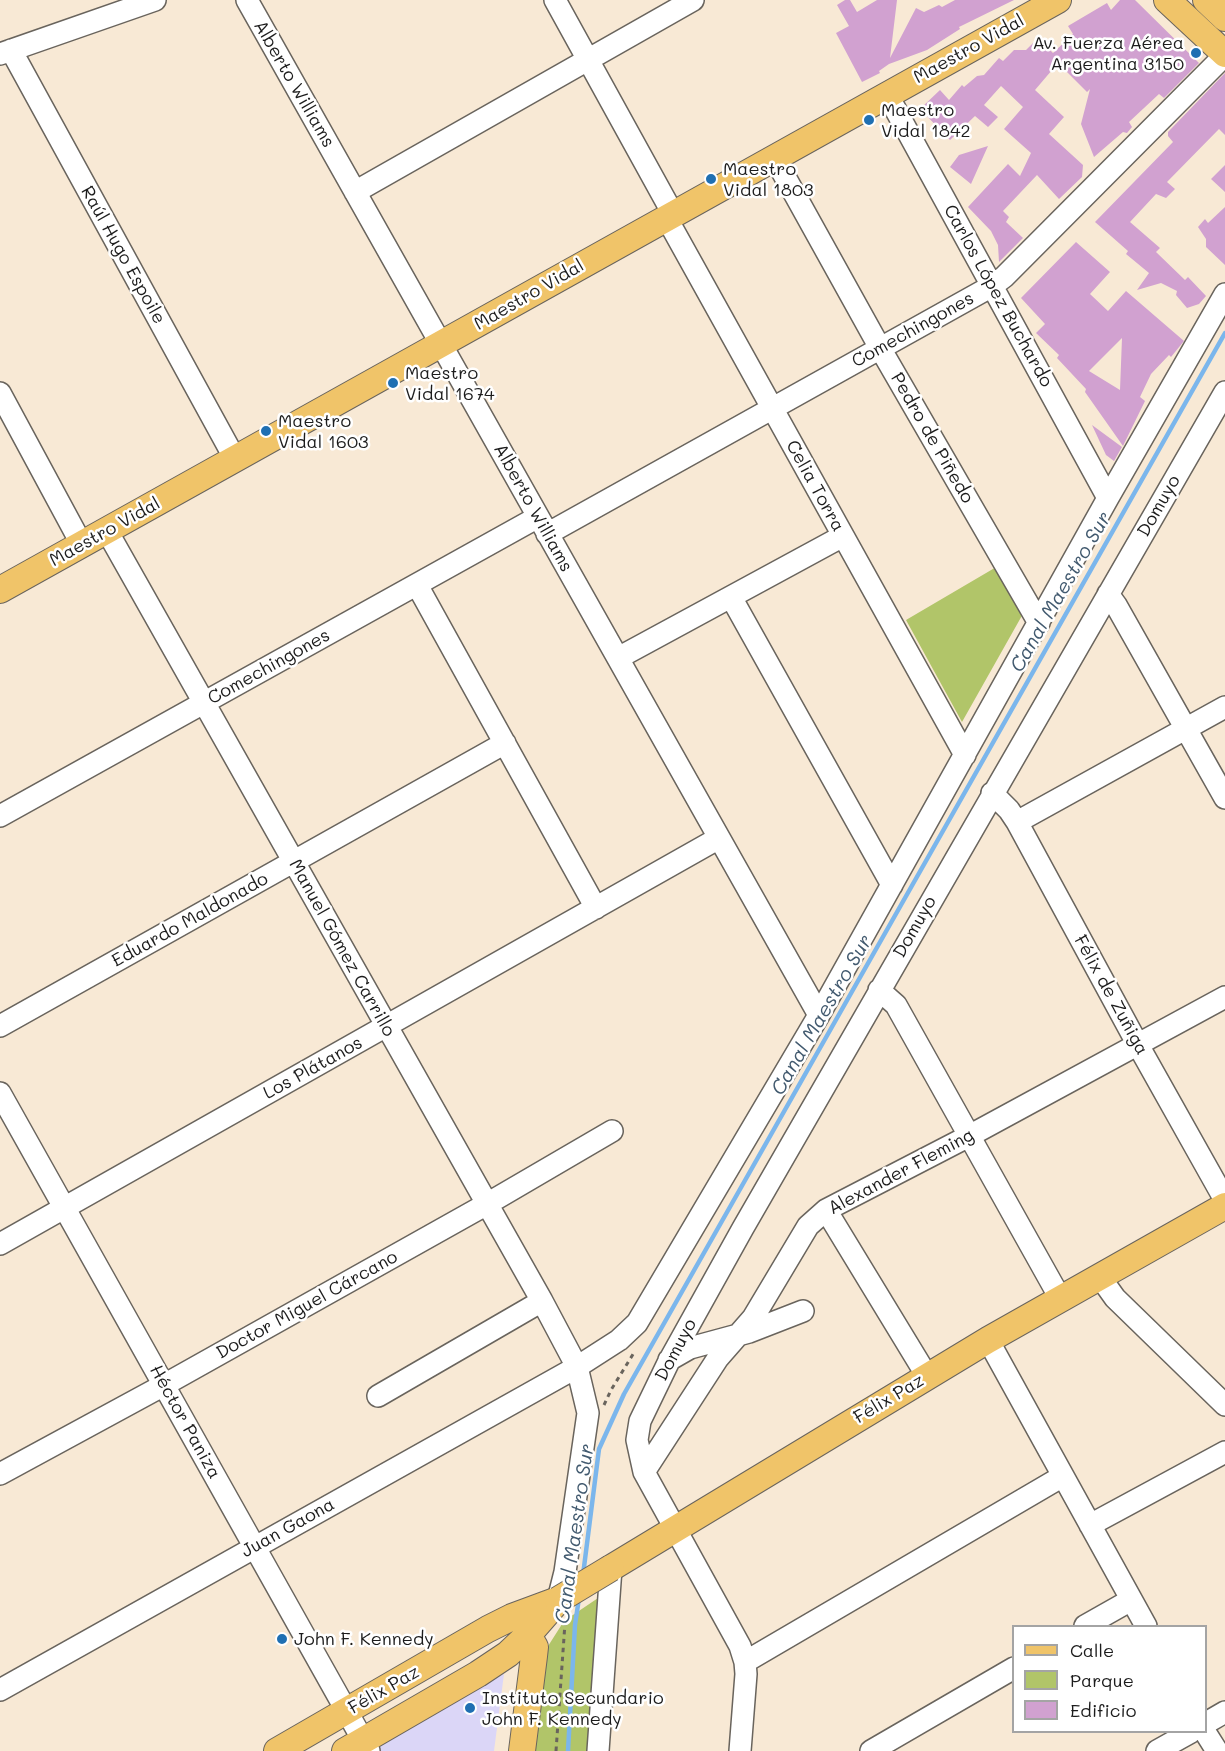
<!DOCTYPE html>
<html>
<head>
<meta charset="utf-8">
<style>
  body { margin:0 }
  #map { position:relative; width:1225px; height:1751px; overflow:hidden; background:#f8e9d5; font-family:Mali,sans-serif }
  canvas { display:block }
  .legend { position:absolute; left:1012px; top:1625px; width:195px; height:108px; box-sizing:border-box; background:#fff; border:2px solid #a4a4a4; margin:0; padding:8px 10px; list-style:none; font-size:18px; color:#1c1c1c }
  .legend li { display:flex; align-items:center; gap:12px; height:30px }
  .legend b { width:30px; border:2px solid #a4a4a4 }
</style>
</head>
<body>
<div id="map">
<canvas width="1225" height="1751"></canvas>
<ul class="legend">
<li><b style="height:8px;background:#f0c469"></b>Calle</li>
<li><b style="height:16px;background:#b1c569"></b>Parque</li>
<li><b style="height:16px;background:#d1a1d0"></b>Edificio</li>
</ul>
</div>
<script>
const c = document.querySelector('canvas').getContext('2d');
c.lineJoin = 'round';
function paint(path, color) { c.fillStyle = color; c.fill(path, 'evenodd'); }
const shape = rows => new Path2D(rows.map(r => 'M' + r).join(''));
function stroke(path, color, width, dash) { c.strokeStyle = color; c.lineWidth = width; c.lineCap = dash ? 'butt' : 'round'; c.setLineDash(dash || []); c.stroke(path); }
function write(font, color, halo, rows, align = 'center') {
  c.font = font + ' Mali,sans-serif'; c.lineWidth = 5; c.setLineDash([]); c.textBaseline = 'middle'; c.strokeStyle = halo; c.fillStyle = color; for (const [text, x, y, turn = 0] of rows) {
    c.save(); c.translate(x, y); c.rotate((+turn || 0) * Math.PI / 180); c.textAlign = isNaN(turn) ? turn : align; if (halo) c.strokeText(text, 0, 0); c.fillText(text, 0, 0); c.restore();
  }
}
const built = shape([
  [504,1674,494,1751,380,1751,376,1743]
]);
const green = shape([
  [998,566,1024,612,962,722,906,620],
  [604,1594,592,1751,532,1751,543,1654,564,1621]
]);
const stream = shape([
  [583,1575,599,1449,624,1394,1225,333],
  [568,1751,575,1625,579,1598]
]);
const building = shape([
  [845,0,850,0,857,12,877,0,897,0,890,58,916,8,924,12,939,5,942,7,955,0,1014,0,959,27,960,29,927,50,889,64,879,71,880,73,862,82,836,33,849,26,837,5],
  [1120,0,1135,0,1199,63,1164,98,1159,94,1129,122,1132,127,1127,133,1123,132,1094,157,1081,124,1090,89,1087,92,1058,63,1035,90,1064,117,1049,134,1083,165,1082,177,1059,199,1037,175,1003,211,1009,217,1006,222,1023,238,999,262,998,245,991,231,968,207,1008,164,1020,176,1031,153,1004,129,1023,107,1001,86,984,105,998,117,988,127,975,116,950,140,920,109,940,90,949,100,962,85,964,87,977,76,984,75,999,58,1003,61,1014,50,1026,50,1038,38,1053,53,1073,34,1068,26,1107,3,1111,10],
  [1225,73,1225,135,1219,129,1167,182,1175,189,1166,198,1156,194,1130,222,1160,248,1156,252,1185,280,1188,277,1206,296,1199,304,1187,308,1176,295,1177,291,1161,283,1137,290,1149,273,1126,254,1128,251,1095,222,1173,142,1168,136,1168,132],
  [988,146,971,184,950,167,959,155],
  [1225,165,1225,192,1211,179],
  [1225,207,1225,265,1206,247,1206,239,1198,227,1205,219,1208,223],
  [1076,242,1110,272,1090,294,1108,311,1126,291,1184,341,1171,357,1169,355,1151,374,1140,397,1145,401,1123,446,1085,392,1086,389,1057,358,1059,355,1036,333,1045,324,1021,298],
  [1122,338,1120,390,1089,371],
  [1092,425,1122,447,1114,461,1106,455]
]);
const path = shape([
  [604,1405,611,1390,635,1351],
  [556,1751,565,1623]
]);
const minor = shape([
  [247,0,819,1015],
  [555,0,673,214],
  [11,50,235,459],
  [0,54,155,0],
  [887,94,1108,498],
  [774,157,880,348,1039,623],
  [355,192,693,0],
  [666,217,965,755],
  [0,393,82,545],
  [107,531,542,1301,577,1367,588,1413,565,1572,558,1600],
  [547,534,992,286,1004,277,1225,55],
  [417,585,596,908],
  [1108,594,1116,605,1225,798],
  [731,597,892,885],
  [618,658,843,536],
  [992,793,1009,810,1017,822,1138,1045,1225,1200],
  [0,816,538,517],
  [1017,822,1225,707],
  [879,990,896,1005,1060,1298],
  [0,1026,505,743],
  [0,1093,369,1751],
  [826,1210,927,1376],
  [0,1244,719,838],
  [1100,1277,1115,1298,1225,1405],
  [988,1340,1146,1626],
  [669,1360,690,1348,749,1332,803,1311],
  [378,1396,542,1301],
  [644,1472,718,1358,753,1318,808,1226,826,1210,969,1136,1225,997],
  [0,1474,164,1385,487,1204,612,1131],
  [1090,1525,1225,1452],
  [1085,1626,1131,1600],
  [745,1662,1063,1476],
  [0,1690,577,1367,619,1340,637,1323,819,1015,1108,498,1225,294],
  [1206,1723,1225,1712],
  [1205,1732,1217,1751],
  [598,1751,611,1568],
  [740,1751,746,1674,745,1662,740,1646,644,1472,637,1440,640,1421,669,1361,743,1228,1225,392],
  [871,1751,1014,1668],
  [1157,1751,1191,1732]
]);
const major = shape([
  [1167,0,1225,54],
  [1206,0,1225,18],
  [0,590,1058,0],
  [611,1568,988,1340,1225,1206],
  [277,1751,488,1629,512,1617,558,1600],
  [345,1751,478,1674,508,1654,528,1635,556,1603],
  [522,1751,534,1656,535,1647,528,1635]
]);
const majorBridge = shape([
  [558,1600,611,1568]
]);
const markers = [
  [1196,53,6,"#1f6fb2"],
  [869,120,6,"#1f6fb2"],
  [711,179,6,"#1f6fb2"],
  [393,383,6,"#1f6fb2"],
  [266,431,6,"#1f6fb2"],
  [282,1639,6,"#1f6fb2"],
  [470,1708,6,"#1f6fb2"]
];
const poiNames = [
  ["Av. Fuerza Aérea",1184,43,"right"],
  ["Argentina 3150",1184,64,"right"],
  ["Maestro",881,110],
  ["Vidal 1842",881,131],
  ["Maestro",723,169],
  ["Vidal 1803",723,190],
  ["Maestro",405,373],
  ["Vidal 1674",405,394],
  ["Maestro",278,421],
  ["Vidal 1603",278,442],
  ["John F. Kennedy",294,1639],
  ["Instituto Secundario",482,1698],
  ["John F. Kennedy",482,1719]
];
const streetNames = [
  ["Maestro Vidal",969,49,-29],
  ["Alberto Williams",294,84,60],
  ["Raúl Hugo Espoile",123,255,61],
  ["Maestro Vidal",529,295,-30],
  ["Carlos López Buchardo",998,296,61],
  ["Comechingones",913,330,-29],
  ["Pedro de Piñedo",932,438,60],
  ["Celia Torra",815,486,61],
  ["Domuyo",1159,506,-60],
  ["Alberto Williams",533,508,61],
  ["Maestro Vidal",105,532,-29],
  ["Comechingones",269,667,-29],
  ["Eduardo Maldonado",190,920,-29],
  ["Domuyo",915,927,-60],
  ["Manuel Gómez Carrillo",342,948,61],
  ["Félix de Zuñiga",1111,995,61],
  ["Los Plátanos",313,1068,-29],
  ["Alexander Fleming",901,1172,-28],
  ["Doctor Miguel Cárcano",307,1305,-29],
  ["Domuyo",676,1350,-62],
  ["Félix Paz",889,1399,-31],
  ["Héctor Paniza",185,1422,61],
  ["Juan Gaona",288,1528,-29],
  ["Félix Paz",384,1690,-30]
];
const waterNames = [
  ["Canal Maestro Sur",1061,592,-60],
  ["Canal Maestro Sur",822,1015,-60],
  ["Canal Maestro Sur",575,1534,-82]
];
paint(built, '#dbd6f7');
paint(green, '#b1c569');
stroke(stream, '#7bb6ec', 4.5);
paint(building, '#d1a1d0');
stroke(minor, '#69645d', 24);
stroke(major, '#69645d', 28);
stroke(path, '#69645d', 3, [4.5, 4.5]);
stroke(minor, '#fff', 21);
stroke(major, '#f0c469', 26);
stroke(majorBridge, '#69645d', 28, []);
stroke(majorBridge, '#f0c469', 26);
for (const [x, y, r, color] of markers) { const dot = new Path2D(); dot.arc(x, y, r, 0, 2 * Math.PI); c.fillStyle = color; c.fill(dot); stroke(dot, '#fff', 2); }
write('18px', '#1c1c1c', '#fff', poiNames, 'left');
write('18px', '#1c1c1c', '#fff', streetNames);
write('italic 20px', '#425a6f', '#fff', waterNames);
</script>
</body>
</html>
